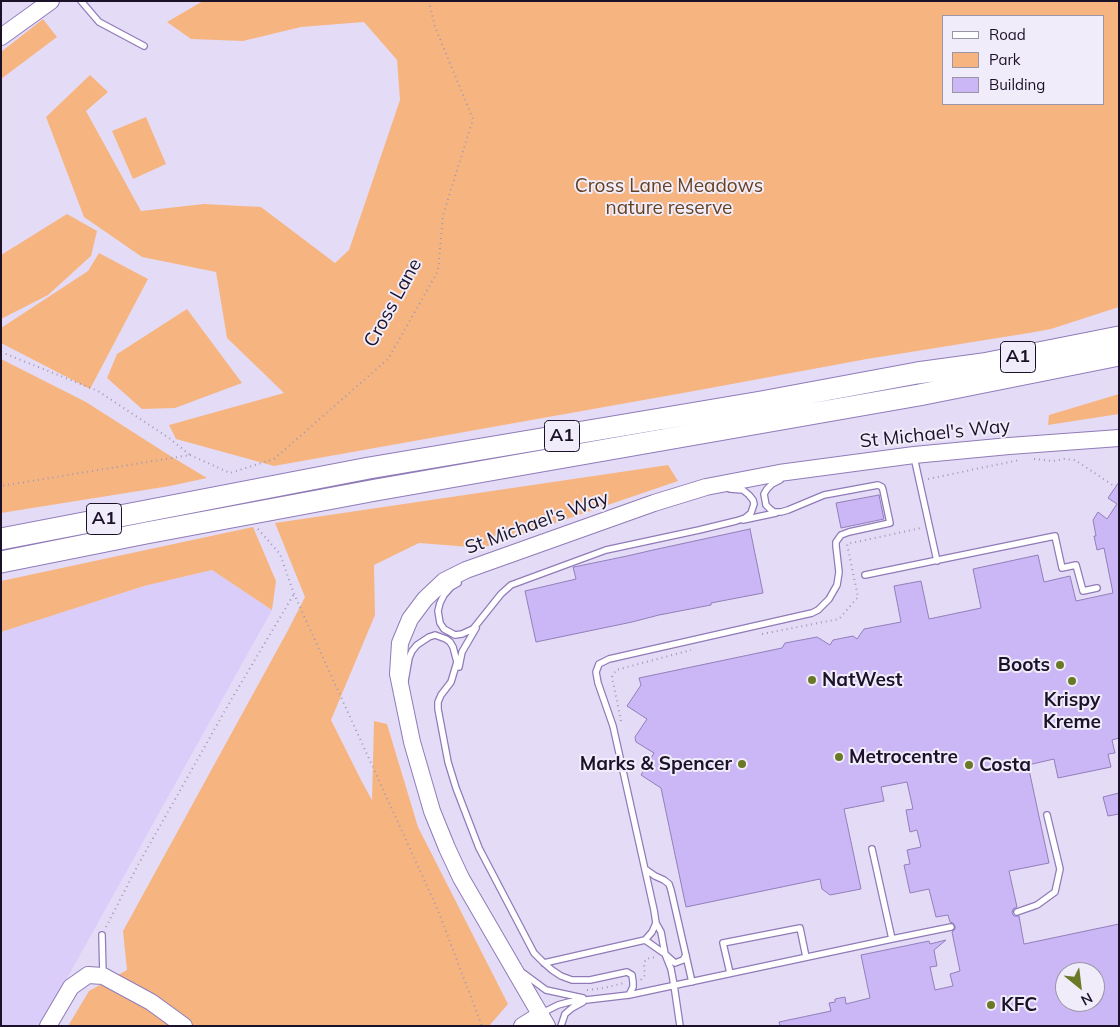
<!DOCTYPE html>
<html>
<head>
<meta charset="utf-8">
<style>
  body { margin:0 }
  #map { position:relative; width:1120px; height:1027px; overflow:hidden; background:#e4dcf7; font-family:Mulish,sans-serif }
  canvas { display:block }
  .frame { position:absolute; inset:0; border:2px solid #1b122a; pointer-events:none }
  .legend { position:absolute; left:942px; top:15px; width:162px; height:90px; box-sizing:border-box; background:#f0ecf9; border:1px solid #9b95a6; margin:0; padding:6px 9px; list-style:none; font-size:15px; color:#1b122a }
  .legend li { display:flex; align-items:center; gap:10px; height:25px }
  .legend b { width:25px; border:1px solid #9b95a6 }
  .north { position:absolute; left:1055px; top:962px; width:50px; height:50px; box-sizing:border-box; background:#f0ecf9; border:1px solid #9b95a6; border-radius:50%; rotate:151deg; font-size:14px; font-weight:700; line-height:20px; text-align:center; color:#1b122a }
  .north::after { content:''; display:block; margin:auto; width:18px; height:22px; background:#697926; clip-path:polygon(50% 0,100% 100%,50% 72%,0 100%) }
</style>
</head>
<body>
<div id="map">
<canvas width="1120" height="1027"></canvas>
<div class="frame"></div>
<ul class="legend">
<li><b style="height:6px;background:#fff"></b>Road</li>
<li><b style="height:14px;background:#f6b580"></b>Park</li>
<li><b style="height:14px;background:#cbb6f6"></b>Building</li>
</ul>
<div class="north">N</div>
</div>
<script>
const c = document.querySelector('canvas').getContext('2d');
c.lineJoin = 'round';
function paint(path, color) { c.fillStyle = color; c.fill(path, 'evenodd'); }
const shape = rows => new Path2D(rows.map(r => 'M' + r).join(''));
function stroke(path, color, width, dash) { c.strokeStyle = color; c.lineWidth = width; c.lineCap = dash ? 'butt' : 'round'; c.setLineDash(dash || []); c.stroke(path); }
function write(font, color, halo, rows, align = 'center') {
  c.font = font + ' Mulish,sans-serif'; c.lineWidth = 4; c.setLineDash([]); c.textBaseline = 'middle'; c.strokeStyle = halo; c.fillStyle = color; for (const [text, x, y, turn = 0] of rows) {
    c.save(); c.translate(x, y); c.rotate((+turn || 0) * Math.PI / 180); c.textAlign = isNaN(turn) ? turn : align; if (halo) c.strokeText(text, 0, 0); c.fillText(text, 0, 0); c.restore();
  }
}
const built = shape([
  [212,570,272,610,70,973,38,1026,1,1026,1,632,144,586]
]);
const green = shape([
  [203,1,1119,1,1119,307,1051,329,1029,333,867,359,694,391,274,466,176,439,169,425,284,393,227,338,216,272,142,257,84,217,46,117,90,75,108,92,86,111,141,211,204,204,261,207,335,263,349,250,400,100,397,60,364,22,301,27,243,41,191,39,167,22],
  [1104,16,1104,104,944,104,944,16],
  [43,19,57,37,1,79,1,52],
  [146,117,166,164,133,179,112,131],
  [67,214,97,231,91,256,48,295,1,319,1,255],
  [99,253,148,279,90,389,1,343,1,328,88,271],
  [187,309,242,383,175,408,142,409,107,378,117,354],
  [1,359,86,402,172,457,207,478,170,486,1,513],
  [1119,394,1119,414,1048,425,1049,415],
  [668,465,678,481,482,548,419,543,374,565,375,615,331,720,362,782,372,800,374,721,387,724,418,827,508,1004,489,1026,68,1026,89,991,127,970,123,931,287,632,305,597,275,523],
  [253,527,276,581,272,610,212,570,144,586,1,632,1,581]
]);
const building = shape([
  [1119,482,1119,738,1112,740,1115,753,1108,754,1111,767,1058,778,1054,759,1028,765,1049,863,1009,871,1017,907,1013,909,1012,913,1014,916,1019,916,1024,944,1119,924,1119,1026,780,1026,779,1022,831,1011,829,1003,835,1002,835,999,845,997,846,1004,870,998,861,955,929,941,930,944,946,940,934,950,937,966,930,967,935,990,953,986,950,974,960,971,952,932,955,929,955,926,953,923,950,922,948,915,936,917,929,889,910,893,904,865,910,864,907,850,921,847,917,830,910,832,906,810,913,809,907,782,881,787,884,801,844,809,861,889,830,895,822,889,820,879,686,907,661,788,641,775,654,753,636,742,635,737,647,719,627,706,641,685,639,678,782,648,785,643,817,637,830,645,833,640,853,636,857,639,864,629,901,622,894,586,921,581,929,619,981,608,973,569,1038,555,1044,582,1070,576,1076,601,1113,593,1104,548,1097,550,1094,536,1096,536,1093,520,1098,512,1107,519,1117,504,1108,498,1119,482],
  [1065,972,1095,972,1095,1002,1065,1002,1065,972],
  [879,495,884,519,841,528,836,503,879,495],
  [750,529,763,593,711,603,711,605,659,615,632,622,536,642,525,591,576,579,573,567,574,567,627,556,653,550,750,529],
  [1119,793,1119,814,1108,816,1103,797,1119,793]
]);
const path = shape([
  [1,352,98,391,169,438,190,455,1,486],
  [190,455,230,473,274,459,388,359,438,271,443,215,473,119,435,27,429,1],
  [1034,459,1053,461,1064,459,1075,460,1114,486,1119,485],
  [928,479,1019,460],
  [258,529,280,554,294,594,437,908,482,1026],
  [762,634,839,619,858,597,847,544,921,528],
  [621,721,612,677,616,670,691,650],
  [106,927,138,865,231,700,294,594],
  [641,980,645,975,644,964,646,959,656,957],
  [587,990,604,988,624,983]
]);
const lane = shape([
  [81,1,99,22,144,46],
  [914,457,937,561],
  [743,520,776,513],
  [865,575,1055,536,1062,568,1076,565,1083,591,1097,588],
  [458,583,451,587,444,595,440,603,438,611,440,623,444,629,455,635,462,634,473,629,501,594,511,585,606,550,699,530,736,521,745,518,751,513,754,504,753,500,749,495,743,490,730,489],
  [459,667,462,652,476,628],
  [405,681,409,658,412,651,417,645,429,637,435,635,446,639,450,642,453,647,457,662,451,682,441,695,438,702,438,709,448,762,456,788,479,848,534,953,544,963,552,970,561,976,572,980,590,980,627,972,632,975,633,982,633,987,629,995],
  [645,869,655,876,664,880,669,884,671,890,692,982],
  [1017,912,1037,905,1055,892,1060,869,1047,815],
  [656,923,661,932,665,954,671,969,674,985,680,1026],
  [102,935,103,975],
  [892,939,951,927],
  [645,940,665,954,675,963,683,960,686,955],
  [544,963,645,940,652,932,656,923,654,910,613,726,598,683,596,672,599,664,609,659,812,613,818,610,829,599,837,585,839,572,836,546,836,542,841,535,849,532,890,523,883,490,882,487,878,485,824,495,788,510,781,512,774,512,770,509,766,505,764,494,767,489,772,484,780,480],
  [523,973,546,990,583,998],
  [730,973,723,943,800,928,806,957],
  [542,1013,558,1005,569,1002,629,995,892,939,872,849],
  [561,1026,565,1014,572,1008,583,1002]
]);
const secondary = shape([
  [1,37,51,1],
  [48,1026,71,987,88,975,103,976,151,1002,184,1026],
  [522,1026,541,1014],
  [547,1026,461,878,447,848,432,811,412,742,398,674,400,643,410,619,425,599,444,581,466,570,654,503,706,487,779,473,914,455,1009,446,1119,438]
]);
const highway = shape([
  [1,539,369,468,761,402,917,373,983,364,1119,337],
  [1,562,146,533,376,490,919,395,1119,355]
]);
const markers = [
  [1060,665,5,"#697926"],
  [812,680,5,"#697926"],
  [1072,681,5,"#697926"],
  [839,757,5,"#697926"],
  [742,764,5,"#697926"],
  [969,765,5,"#697926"],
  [991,1005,5,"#697926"]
];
const shields = [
  [1018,357,35],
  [562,436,35],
  [104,519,35]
];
const shieldNames = [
  ["A1",1018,357],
  ["A1",562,436],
  ["A1",104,519]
];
const parkNames = [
  ["Cross Lane Meadows",669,186],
  ["nature reserve",669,208]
];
const streetNames = [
  ["Cross Lane",393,303,-61],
  ["St Michael's Way",935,434,-6],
  ["St Michael's Way",537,523,-20]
];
const poiNames = [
  ["Boots",1050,665,"right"],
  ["NatWest",822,680],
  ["Krispy",1072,700,"center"],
  ["Kreme",1072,722,"center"],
  ["Metrocentre",849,757],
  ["Marks & Spencer",732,764,"right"],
  ["Costa",979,765],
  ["KFC",1001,1005]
];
paint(built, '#dbcdf9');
paint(green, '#f6b580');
paint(building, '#cbb6f6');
stroke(building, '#927eba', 1);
stroke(lane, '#907bb8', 8);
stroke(secondary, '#907bb8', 18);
stroke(highway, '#907bb8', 23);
stroke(path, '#a199b3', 2, [1, 4]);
stroke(lane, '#fff', 5.5);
stroke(secondary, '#fff', 16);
stroke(highway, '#fff', 21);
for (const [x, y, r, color] of markers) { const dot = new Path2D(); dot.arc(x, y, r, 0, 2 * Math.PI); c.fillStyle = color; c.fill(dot); stroke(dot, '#f0ecf9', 2); }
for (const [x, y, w] of shields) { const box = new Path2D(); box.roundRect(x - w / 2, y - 15.5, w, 31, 4); c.fillStyle = '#f0ecf9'; c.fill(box); stroke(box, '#1b122a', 1); }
write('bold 18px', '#1b122a', null, shieldNames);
write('19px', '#654122', '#f0ecf9', parkNames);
write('19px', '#1b122a', '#f0ecf9', streetNames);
write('bold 19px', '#1b122a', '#f0ecf9', poiNames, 'left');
</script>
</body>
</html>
